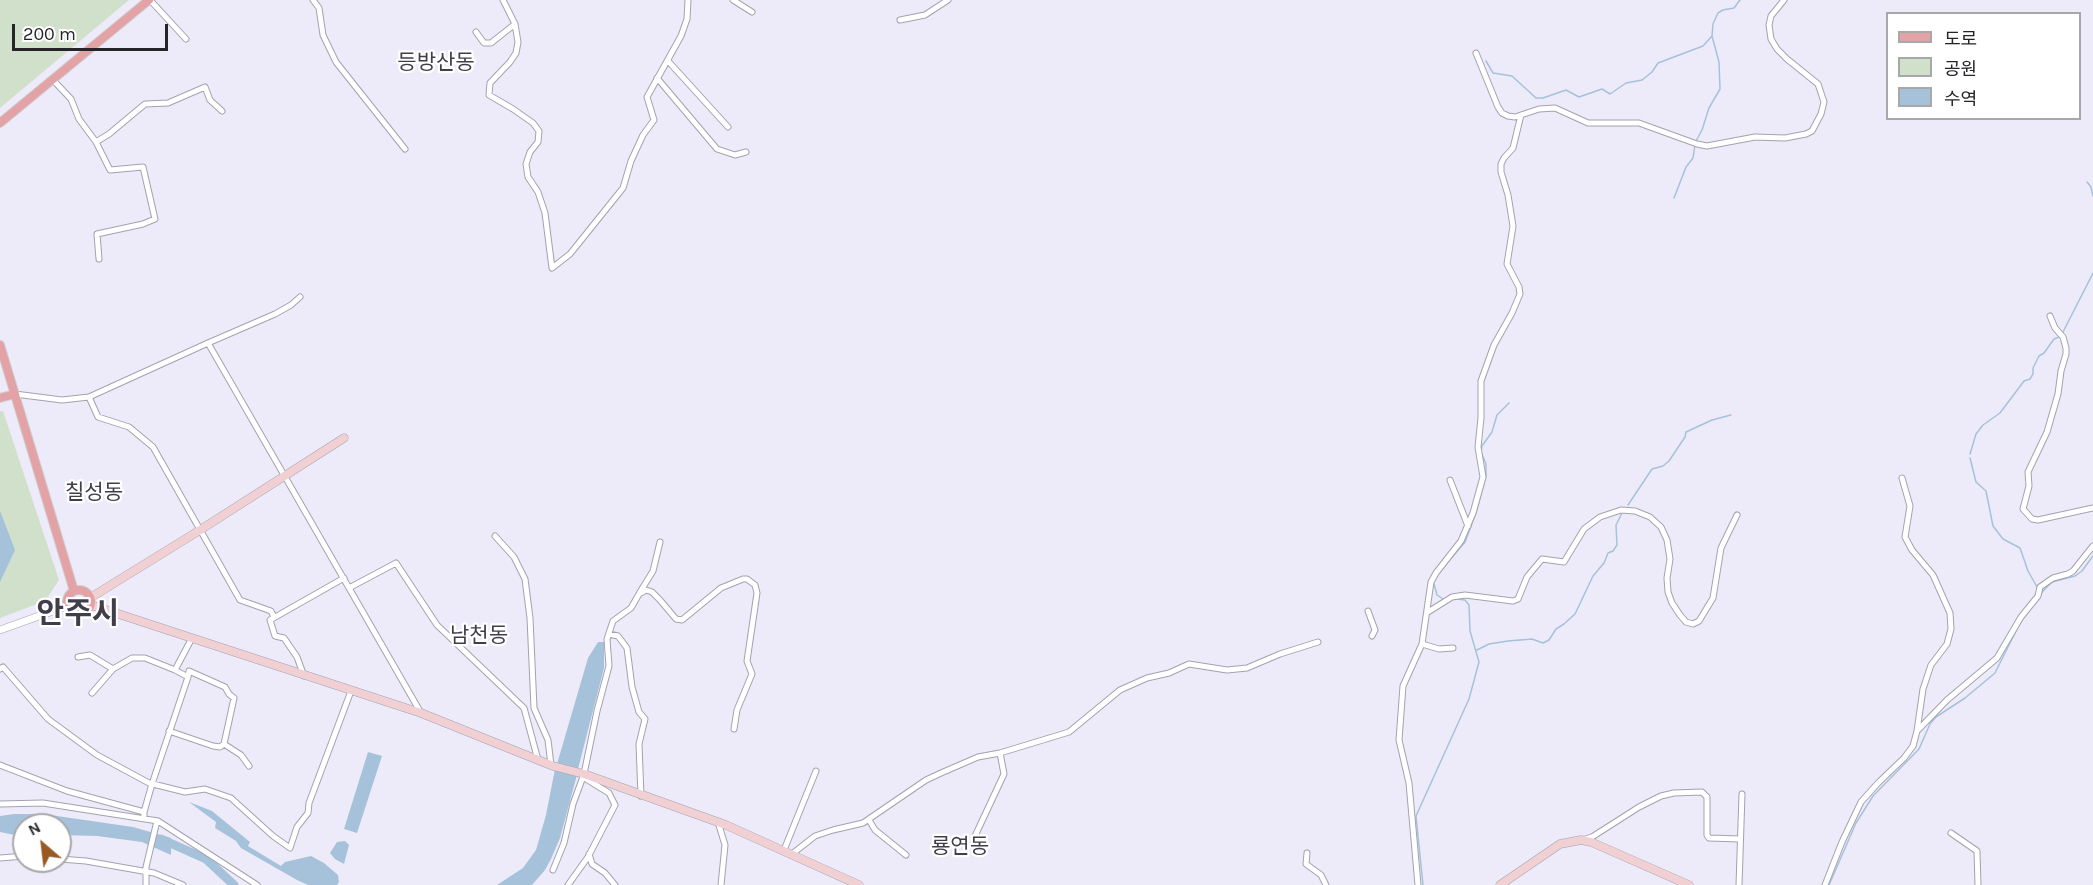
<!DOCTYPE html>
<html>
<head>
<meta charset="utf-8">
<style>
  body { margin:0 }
  #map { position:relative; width:2093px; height:885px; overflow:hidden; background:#edebf9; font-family:Karla,"Noto Sans KR",sans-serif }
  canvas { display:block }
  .legend { position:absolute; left:1886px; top:12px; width:195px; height:108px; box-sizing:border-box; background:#fff; border:2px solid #a8a7a9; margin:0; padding:8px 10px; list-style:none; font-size:18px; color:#252429 }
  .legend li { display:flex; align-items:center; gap:12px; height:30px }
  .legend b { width:30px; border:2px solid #a8a7a9 }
  .north { position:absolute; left:12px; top:813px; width:60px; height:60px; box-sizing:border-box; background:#fff; border:2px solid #a8a7a9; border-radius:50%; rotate:332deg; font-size:16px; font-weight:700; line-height:24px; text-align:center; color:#252429 }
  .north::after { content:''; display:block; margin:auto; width:21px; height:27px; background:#995924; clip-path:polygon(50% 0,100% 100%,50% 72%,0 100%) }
  .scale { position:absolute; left:12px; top:24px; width:156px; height:27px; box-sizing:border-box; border:3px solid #252429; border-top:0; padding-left:8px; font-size:18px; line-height:21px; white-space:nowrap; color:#252429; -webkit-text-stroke:4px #fff; paint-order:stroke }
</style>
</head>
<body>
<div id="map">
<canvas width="2093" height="885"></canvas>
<ul class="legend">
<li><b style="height:8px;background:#e3a2a6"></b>도로</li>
<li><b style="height:16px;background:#d0e0cb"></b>공원</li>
<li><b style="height:16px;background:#a6c2da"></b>수역</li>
</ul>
<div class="north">N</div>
<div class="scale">200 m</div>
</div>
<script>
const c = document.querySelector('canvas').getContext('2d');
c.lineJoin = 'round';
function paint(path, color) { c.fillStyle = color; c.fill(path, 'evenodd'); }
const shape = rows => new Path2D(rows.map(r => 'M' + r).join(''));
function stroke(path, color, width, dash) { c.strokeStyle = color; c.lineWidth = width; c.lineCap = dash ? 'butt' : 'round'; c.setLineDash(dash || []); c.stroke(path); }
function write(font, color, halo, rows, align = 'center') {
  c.font = font + ' Karla,"Noto Sans KR",sans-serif'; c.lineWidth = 4.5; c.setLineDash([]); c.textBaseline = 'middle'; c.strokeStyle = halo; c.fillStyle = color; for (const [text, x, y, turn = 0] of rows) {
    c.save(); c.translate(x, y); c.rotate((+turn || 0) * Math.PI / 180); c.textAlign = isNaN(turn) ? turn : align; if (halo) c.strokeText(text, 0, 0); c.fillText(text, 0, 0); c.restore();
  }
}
const green = shape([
  [0,0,129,0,0,108],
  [0,411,3,411,59,580,45,601,0,618]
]);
const water = shape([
  [0,511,15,550,0,582],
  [598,642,604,642,604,668,578,769,557,764,588,658],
  [368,752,382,756,357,833,344,829],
  [555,769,577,775,560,838,551,859,545,870,532,885,497,885,523,868,536,850,546,815],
  [189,802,212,811,250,842,248,846,281,866,285,862,311,856,324,863,338,875,339,882,337,885,308,885,297,880,241,848,236,841,215,828,216,822],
  [14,814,43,814,133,827,171,838,171,855,142,842,97,836,60,835,60,825,24,825,24,837,0,832,0,816],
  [345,841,349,845,344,864,335,859,330,853,337,842]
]);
const stream = shape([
  [1486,61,1493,73,1512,76,1536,98,1543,98,1566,90,1579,97,1602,89,1610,94,1626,83,1642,80,1652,72,1658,63,1703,46,1712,36,1713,24,1718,13,1723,10,1734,8,1740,0],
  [1696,141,1702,130,1709,108,1720,89,1719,62,1712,36],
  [2087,182,2091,187,2093,196],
  [1674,198,1686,167,1693,158,1695,145],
  [2062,334,2093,273],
  [1970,454,1976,434,1983,425,2000,413,2024,381,2030,379,2033,374,2033,368,2039,356,2044,353,2054,339,2059,337],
  [1970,458,1976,482,1986,491,1993,526,2003,539,2020,548,2028,571,2037,587,2043,591],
  [1628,505,1652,469,1663,466,1669,461,1685,437,1686,432,1712,420,1731,415],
  [1438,574,1465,542,1476,513,1486,476,1486,464,1481,452,1482,446,1492,432,1497,415,1509,403],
  [1434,584,1437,595,1443,599],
  [1477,650,1489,644,1508,641,1532,639,1543,643,1549,640,1556,629,1564,624,1575,614,1593,576,1604,563,1608,553,1613,551,1617,545,1616,525,1622,513],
  [1423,885,1416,816,1469,699,1479,662,1470,631,1469,605,1465,600,1457,599],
  [1829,885,1856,823,1873,796,1919,749,1930,724,1936,717,1965,698,1995,673,2020,623,2043,591,2052,582,2075,576,2082,571,2093,556]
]);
const river = shape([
  [161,839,206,859,234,885]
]);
const minor = shape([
  [150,0,186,39],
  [313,0,319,8,323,35,336,62,405,149],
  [503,0,515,24,518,42,516,53,510,62,490,83,489,95,513,109,533,123,539,131,538,142,530,152,526,164,528,177,538,192,545,213,552,268],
  [733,0,752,12],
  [900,20,925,15,948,0],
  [476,32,484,43,491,43,515,24],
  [1476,53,1498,107,1502,113,1508,116,1515,117,1539,109,1555,108,1588,123,1639,123,1697,144,1707,146,1755,137,1785,138,1806,134,1812,131,1821,114,1824,102,1818,84,1787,59,1777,49,1771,39,1769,25,1771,16,1784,0],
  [668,61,728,127],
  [657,78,717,149,735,155,746,152],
  [53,80,71,99,79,119,96,142,110,170,143,167,155,219,143,224,97,234,99,259],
  [96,142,109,134,145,104,168,103,205,87,210,100,222,111],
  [552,268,570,254,623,188,631,161,643,135,654,120,647,97,681,36,687,19,688,0],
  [2050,316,2055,328,2063,337,2066,348,2066,354,2061,371,2058,394,2047,432,2028,472,2029,486,2023,509,2032,519,2038,520,2093,508],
  [208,343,275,314,291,305,300,297],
  [15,394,62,400,89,397],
  [1450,480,1468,526],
  [495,536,514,557,525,579,530,618,534,708,548,740,551,765],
  [349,588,396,563,437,625,524,708,538,760],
  [640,592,653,571,660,542],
  [1368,611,1375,630,1372,636],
  [1428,612,1452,597,1465,595,1513,601,1518,599,1527,577,1542,559,1564,562,1584,529,1600,517,1621,510,1635,511,1650,517,1661,527,1667,540,1670,559,1667,578,1668,592,1672,603,1680,615,1686,622,1693,624,1699,621,1713,598,1721,548,1737,515],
  [274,617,271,611,240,600,153,447,129,427,98,417,89,397,208,343,421,713],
  [609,634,618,636,627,648,632,687,639,712,645,719,639,744,641,796],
  [1422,644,1439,649,1453,648],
  [78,657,90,655,113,669],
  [0,669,3,667,48,719,97,755,149,783,185,792,205,789,231,798,273,836,290,848,297,827,308,813,309,803,351,691],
  [304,676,297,657,284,638,275,636,270,620,344,578],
  [188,677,189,671,225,687,229,694,234,698,224,744],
  [92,693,113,669,132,658,145,658,175,670],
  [169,731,213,746,220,747,224,744,241,755,249,766],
  [1917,731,1947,700,1997,658,2021,617,2038,596,2040,587,2053,578,2068,574,2073,571,2093,546],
  [0,765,67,791,144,812],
  [0,804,43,803,158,821,257,885],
  [144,818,144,812,152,784,188,677,175,670,192,638],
  [869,820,875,830,906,855],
  [718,822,725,845,721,885],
  [1951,833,1977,851,1978,885],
  [975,836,1004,774,1000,753],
  [1582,840,1592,837,1639,807,1661,796,1674,793,1702,792,1707,797,1707,835,1709,838,1740,839],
  [784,850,816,771],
  [1307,853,1306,864,1321,875,1326,885],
  [589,854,592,864,605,873,615,885],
  [792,854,815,836,833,830,863,823,926,780,941,773,978,757,1000,753,1069,732,1120,690,1147,678,1169,673,1189,664,1227,670,1247,668,1280,654,1318,642],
  [0,858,24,856],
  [60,859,86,861,154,873,183,885],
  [553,870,564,843,573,804,584,774,597,711,609,666,607,639,613,621,631,608,639,594,646,590,652,592,660,600,676,619,682,620,721,588,743,579,747,579,755,585,757,593,747,661,752,674,737,710,734,729],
  [146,885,146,867,156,825,158,821],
  [568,885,588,857,615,805,609,793,583,777],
  [1418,885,1409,783,1399,740,1403,686,1422,644,1431,582,1436,573,1461,541,1473,513,1483,477,1478,447,1481,418,1481,381,1494,345,1512,313,1520,294,1519,287,1507,264,1513,226,1508,195,1501,172,1501,164,1504,158,1513,148,1521,115],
  [1739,885,1742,794],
  [1825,885,1842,842,1861,802,1878,783,1904,758,1913,746,1917,731,1923,689,1931,665,1947,644,1951,629,1950,613,1933,575,1912,550,1905,537,1910,506,1902,478]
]);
const tertiary = shape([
  [0,630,67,606]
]);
const secondary = shape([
  [90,598,200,530,344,438],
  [91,605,421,713,553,766,584,774,726,825,859,885],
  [1500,885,1560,844,1581,840,1591,842,1689,885]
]);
const primary = shape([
  [0,123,149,0],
  [0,345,74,591],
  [0,398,15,394],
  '67 602a12 12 0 1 1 24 0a12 12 0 1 1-24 0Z'
]);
const quarterNames = [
  ["등방산동",436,63],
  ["칠성동",94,493],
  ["남천동",479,636],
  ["룡연동",960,847]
];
const townNames = [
  ["안주시",78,614]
];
paint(green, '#d0e0cb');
paint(water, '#a6c2da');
stroke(stream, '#a6c2da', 1.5);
stroke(river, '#a6c2da', 9);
stroke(minor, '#a4a2af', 7);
stroke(tertiary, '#a4a2af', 8);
stroke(secondary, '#a4a2af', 9);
stroke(primary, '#cfcfd0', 10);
stroke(minor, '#fff', 5);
stroke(tertiary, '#fff', 7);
stroke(secondary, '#f1d0d3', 8);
stroke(primary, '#e3a2a6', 8);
write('21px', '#403e4a', '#fff', quarterNames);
write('bold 30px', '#403e4a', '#fff', townNames);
</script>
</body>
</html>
